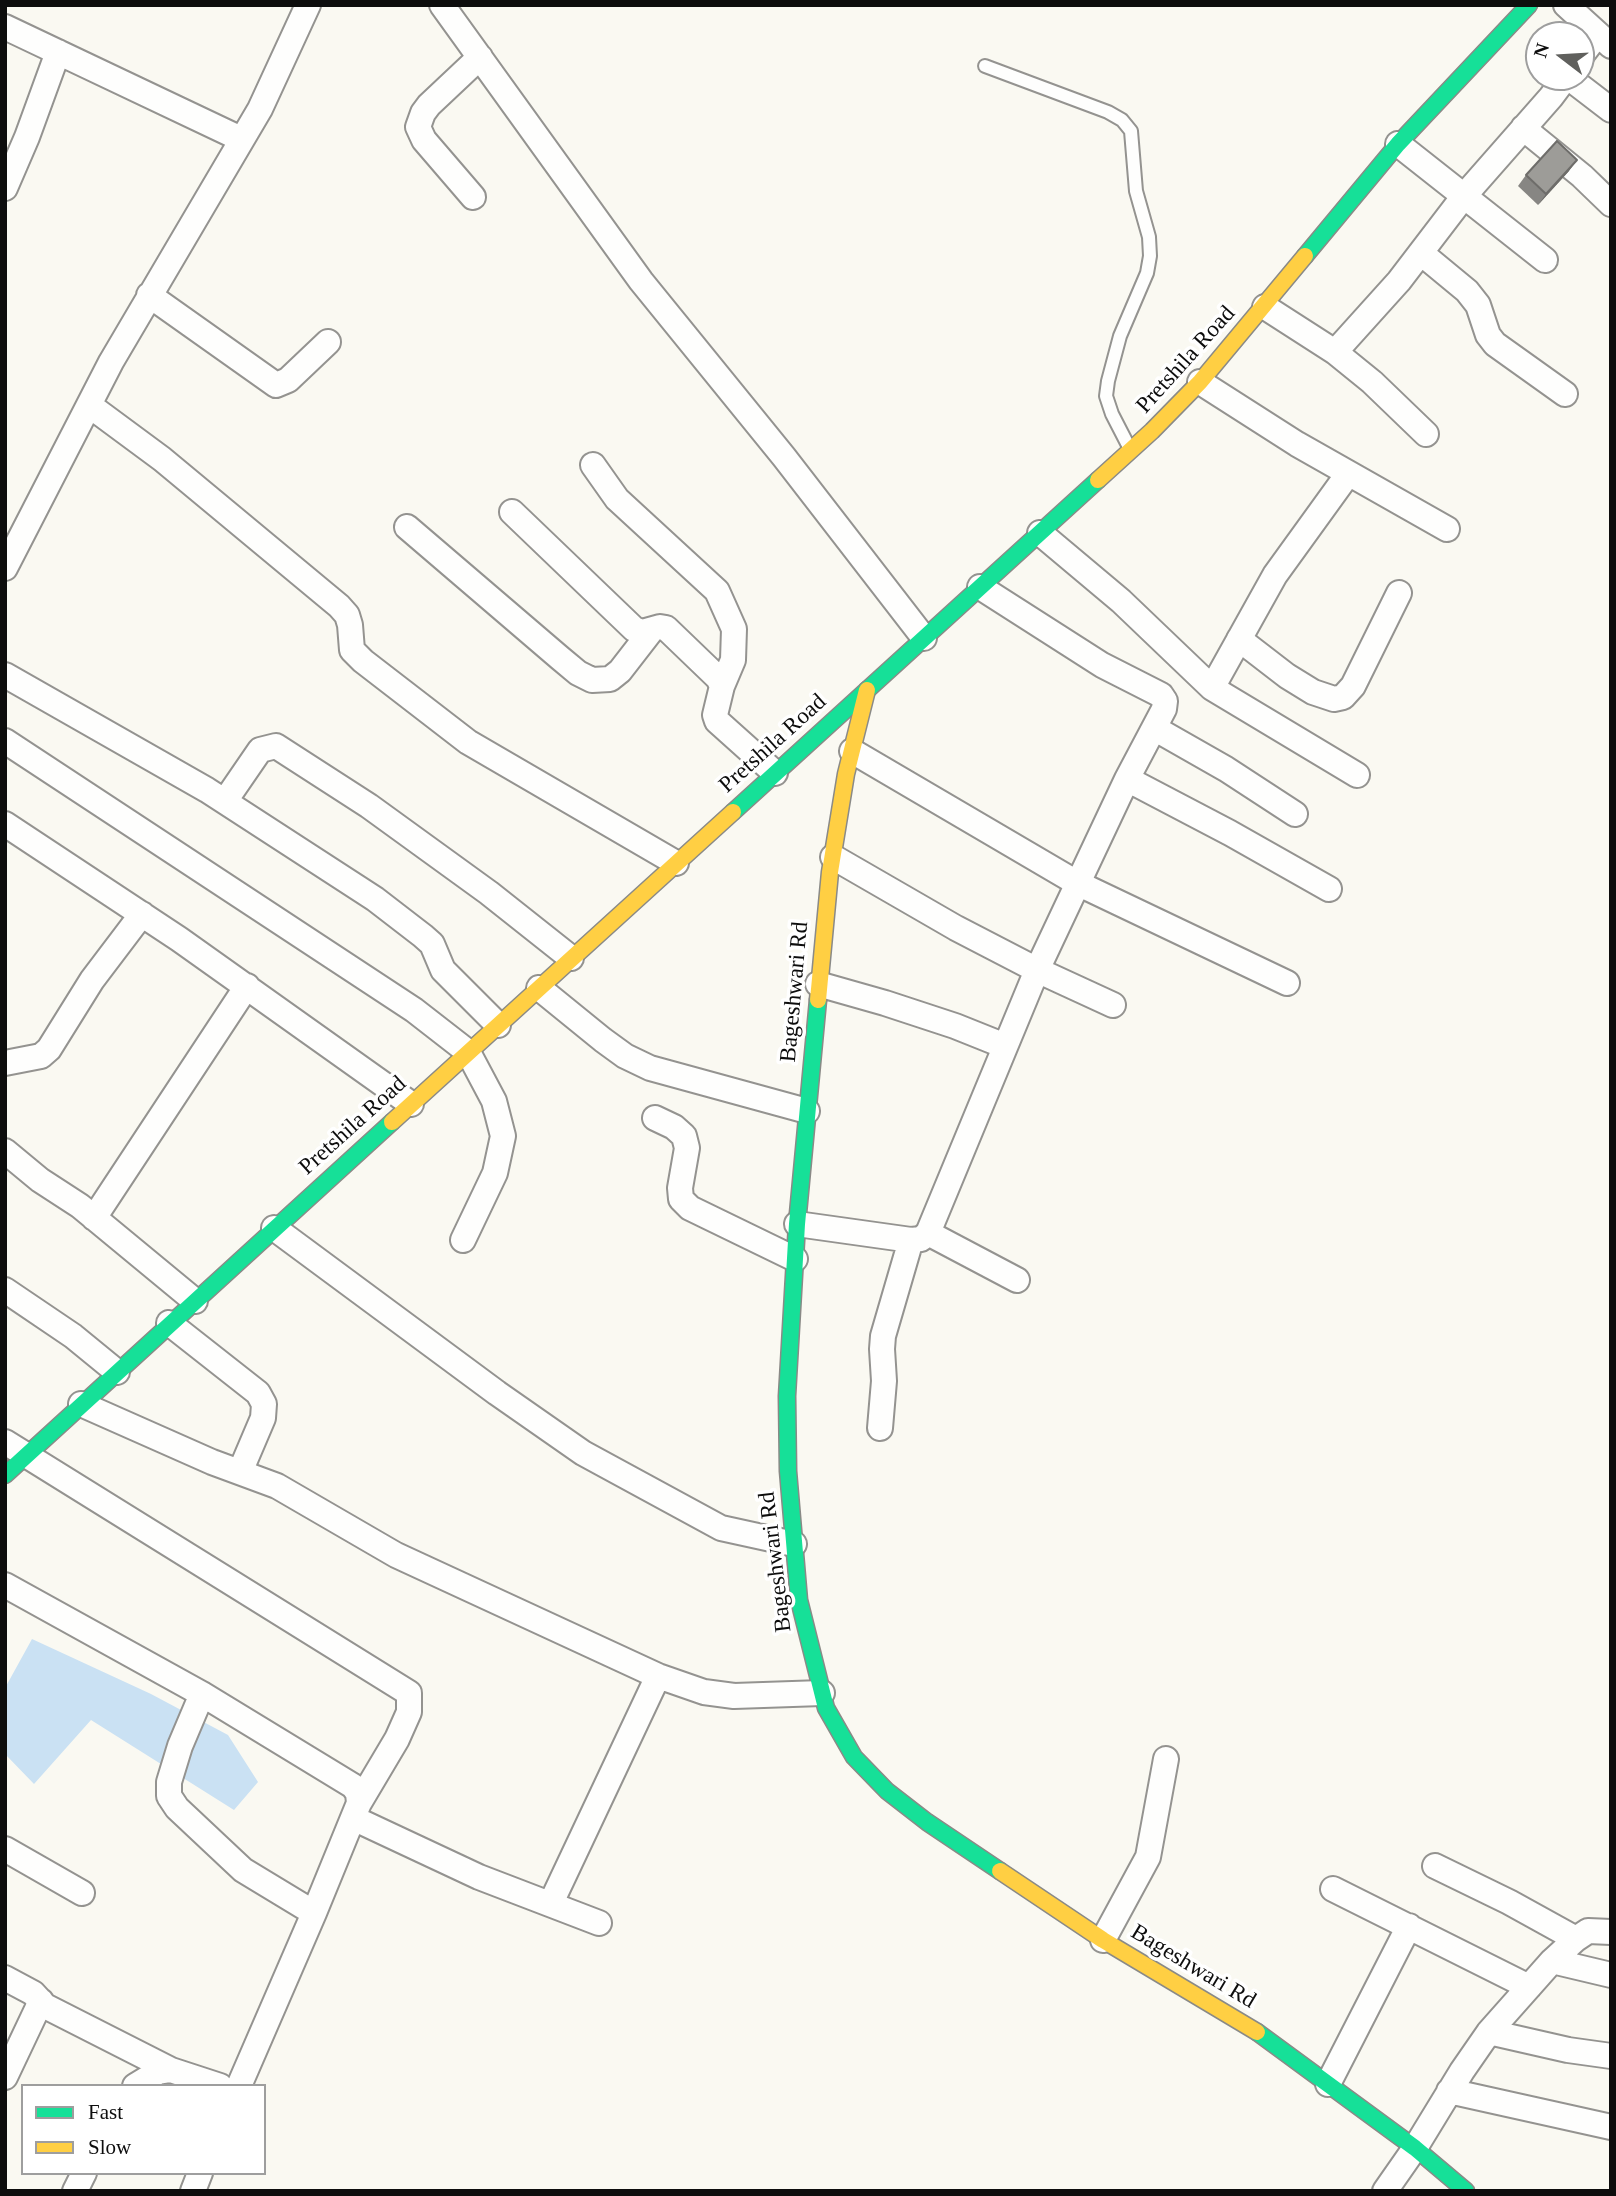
<!DOCTYPE html>
<html>
<head>
<meta charset="utf-8">
<style>
  body { margin:0 }
  #map { position:relative; width:1616px; height:2196px; overflow:hidden; background:#faf9f2; font-family:Georgia,serif }
  canvas { display:block }
  .frame { position:absolute; inset:0; border:7px solid #0d0d0d; pointer-events:none }
  .legend { position:absolute; left:21px; top:2084px; width:245px; height:91px; box-sizing:border-box; background:#fff; border:2px solid #9e9e9e; margin:0; padding:9px 12px; list-style:none; font-size:21px; color:#0d0d0d }
  .legend li { display:flex; align-items:center; gap:14px; height:35px }
  .legend b { width:35px; border:2px solid #9e9e9e }
  .north { position:absolute; left:1525px; top:21px; width:70px; height:70px; box-sizing:border-box; background:#fff; border:2px solid #9e9e9e; border-radius:50%; rotate:287deg; font-size:19px; font-weight:700; line-height:28px; text-align:center; color:#0d0d0d }
  .north::after { content:''; display:block; margin:auto; width:24px; height:32px; background:#60605d; clip-path:polygon(50% 0,100% 100%,50% 72%,0 100%) }
</style>
</head>
<body>
<div id="map">
<canvas width="1616" height="2196"></canvas>
<div class="frame"></div>
<ul class="legend">
<li><b style="height:9px;background:#16e098"></b>Fast</li>
<li><b style="height:9px;background:#ffcf43"></b>Slow</li>
</ul>
<div class="north">N</div>
</div>
<script>
const c = document.querySelector('canvas').getContext('2d');
c.lineJoin = 'round';
function paint(path, color) { c.fillStyle = color; c.fill(path, 'evenodd'); }
const shape = rows => new Path2D(rows.map(r => 'M' + r).join(''));
function stroke(path, color, width, dash) { c.strokeStyle = color; c.lineWidth = width; c.lineCap = dash ? 'butt' : 'round'; c.setLineDash(dash || []); c.stroke(path); }
function write(font, color, halo, rows, align = 'center') {
  c.font = font + ' Georgia,serif'; c.lineWidth = 7; c.setLineDash([]); c.textBaseline = 'middle'; c.strokeStyle = halo; c.fillStyle = color; for (const [text, x, y, turn = 0] of rows) {
    c.save(); c.translate(x, y); c.rotate((+turn || 0) * Math.PI / 180); c.textAlign = isNaN(turn) ? turn : align; if (halo) c.strokeText(text, 0, 0); c.fillText(text, 0, 0); c.restore();
  }
}
const water = shape([
  [32,1639,151,1694,228,1735,258,1782,234,1810,91,1720,34,1784,5,1754,5,1688]
]);
const lane = shape([
  [985,66,1108,112,1122,120,1131,131,1136,191,1149,237,1150,256,1147,273,1120,336,1108,381,1106,396,1112,414,1129,447]
]);
const street = shape([
  [442,5,641,281,784,457,924,638],
  [1566,5,1611,46],
  [5,27,241,139],
  [1581,56,1597,35],
  [1568,77,1611,110],
  [1523,128,1582,176,1611,204],
  [1398,144,1545,260],
  [5,188,27,137,58,52],
  [473,197,424,140,418,127,423,113,429,105,480,57],
  [1421,253,1467,291,1478,305,1488,335,1495,344,1565,394],
  [149,295,276,385,288,380,328,342],
  [1265,307,1335,352,1372,382,1426,434],
  [1335,352,1399,281,1464,196,1551,97,1566,77],
  [1200,382,1297,444,1447,529],
  [89,405,162,459,339,606,347,615,350,625,352,650,363,661,468,742,676,863],
  [593,465,617,499,717,591,734,629,733,660,722,686],
  [512,512,634,629,642,632,660,627,666,628,718,678,722,686,715,715,717,721,775,773],
  [407,527,560,658,578,673,592,680,610,679,620,671,651,631],
  [1040,533,1121,601,1212,688,1357,775],
  [5,568,111,362,260,109,308,5],
  [1239,639,1287,676,1313,692,1334,699,1343,697,1353,686,1399,593],
  [5,675,207,790,375,899,423,936,432,944,443,970,498,1025],
  [1212,688,1275,575,1348,474],
  [1154,728,1226,769,1295,814],
  [5,741,414,1010,468,1052,494,1101,503,1136,495,1173,463,1240],
  [852,751,1077,883,1287,983],
  [1127,779,1230,833,1329,889],
  [225,801,260,750,276,746,369,806,489,893,571,958],
  [5,824,179,939,411,1104],
  [833,857,956,928,1037,970,1113,1005],
  [818,984,885,1003,955,1026,1005,1046],
  [539,988,603,1040,625,1056,650,1068,807,1111],
  [5,1063,41,1056,49,1049,92,980,142,914],
  [655,1118,674,1127,684,1136,687,1148,680,1188,681,1199,690,1208,795,1259],
  [5,1151,40,1180,80,1206,195,1301],
  [94,1218,247,986],
  [797,1224,911,1240,921,1239,928,1233,1037,970,1127,779,1164,709,1165,701,1161,695,1102,665,980,587],
  [274,1228,497,1393,583,1453,721,1528,794,1544],
  [928,1233,1017,1280],
  [5,1290,73,1336,117,1372],
  [169,1323,258,1393,264,1404,263,1418,240,1472],
  [81,1404,212,1462,277,1486,396,1555,658,1676,704,1692,734,1696,822,1693],
  [880,1428,884,1381,882,1349,883,1336,911,1240],
  [5,1442,409,1693,409,1712,397,1739,359,1803],
  [5,1585,202,1694,353,1786,358,1793,359,1803,314,1913,239,2086],
  [202,1694,180,1746,169,1782,169,1796,177,1808,243,1870,314,1913],
  [353,1818,479,1877,599,1923],
  [5,1849,82,1893],
  [1435,1866,1509,1902,1576,1939],
  [1333,1889,1529,1987],
  [551,1903,658,1676],
  [1103,1940,1148,1857,1166,1759],
  [1552,1961,1611,1975],
  [5,1978,33,1993,45,2006,171,2070],
  [1489,2032,1568,2050,1611,2056],
  [5,2077,41,2001],
  [1328,2084,1409,1926],
  [135,2086,158,2072,171,2070,220,2086],
  [1449,2091,1611,2127],
  [75,2191,84,2173],
  [193,2191,200,2173],
  [1385,2191,1415,2148,1462,2071,1489,2032,1552,1961,1576,1939,1588,1931,1611,1932]
]);
const fast = shape([
  [1305,256,1398,144,1529,5],
  [733,812,1098,480],
  [818,1000,797,1224,787,1396,788,1471,799,1600,826,1708,854,1757,887,1791,927,1822,1000,1871],
  [5,1475,392,1122],
  [1257,2032,1415,2148,1466,2191]
]);
const slow = shape([
  [1098,480,1152,431,1200,382,1305,256],
  [818,1000,830,872,846,774,867,690],
  [392,1122,733,812],
  [1000,1871,1103,1940,1257,2032]
]);
const wall = shape([
  [1569,171,1538,205,1518,186,1526,175]
]);
const shadedWall = shape([
  [1577,160,1569,171,1538,205,1546,194]
]);
const building = shape([
  [1557,141,1577,160,1546,194,1526,175,1557,141]
]);
const streetNames = [
  ["Pretshila Road",1186,360,-48],
  ["Pretshila Road",773,744,-42],
  ["Bageshwari Rd",795,992,-85],
  ["Pretshila Road",353,1126,-42],
  ["Bageshwari Rd",776,1562,-97],
  ["Bageshwari Rd",1193,1967,31]
];
paint(water, '#cae1f3');
stroke(lane, '#949390', 16);
stroke(street, '#949390', 28);
stroke(fast, '#8a8a87', 19);
stroke(slow, '#8a8a87', 19);
stroke(lane, '#fefefd', 12);
stroke(street, '#fefefd', 24);
stroke(fast, '#16e098', 16);
stroke(slow, '#ffcf43', 16);
paint(wall, '#878683');
paint(shadedWall, '#6e6d6a');
paint(building, '#9d9c98');
stroke(building, '#6e6d6a', 2);
write('23px', '#0d0d0d', '#fff', streetNames);
</script>
</body>
</html>
